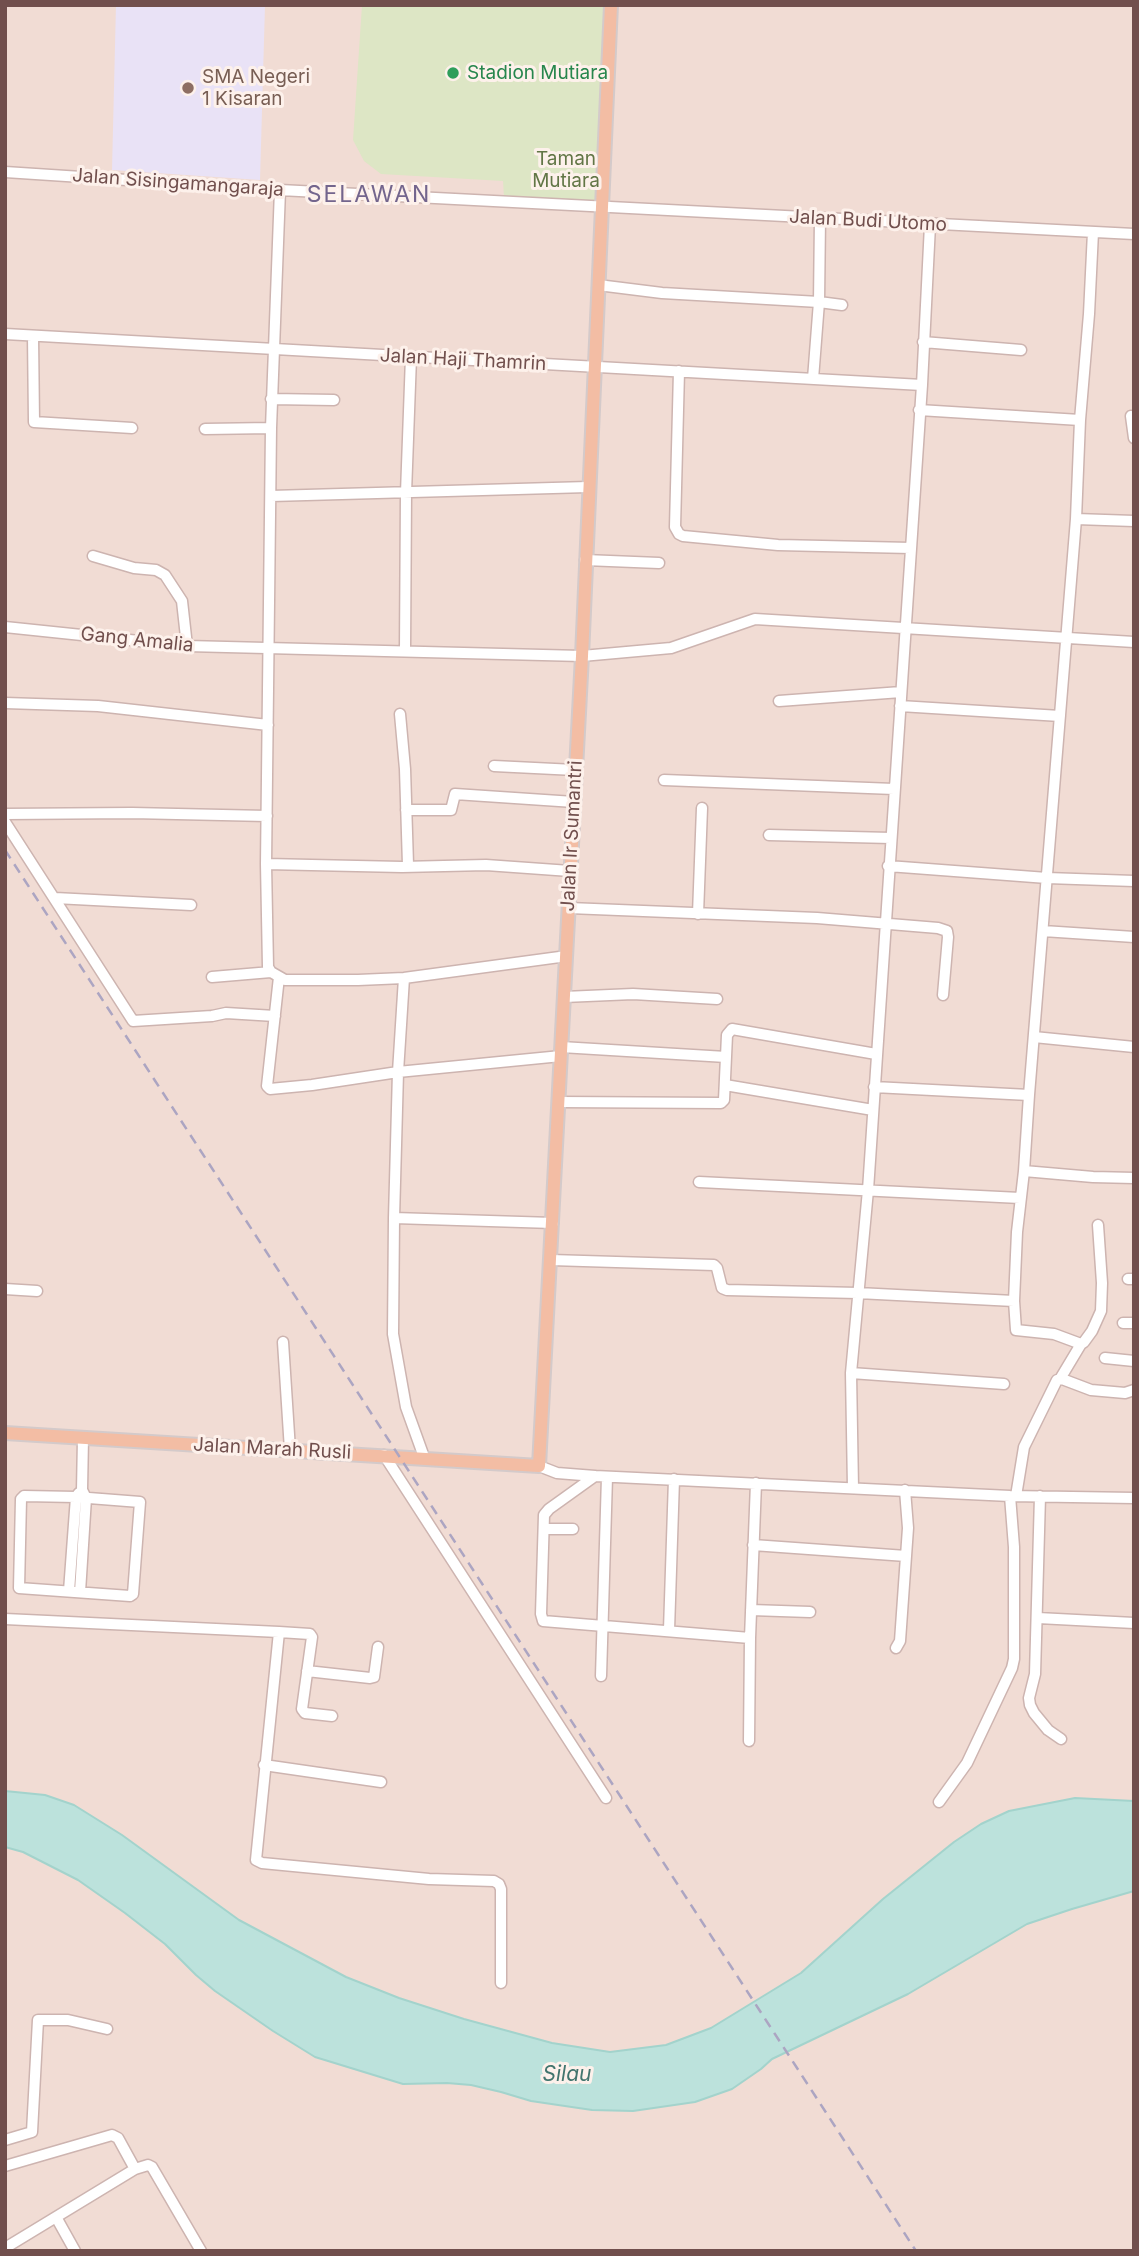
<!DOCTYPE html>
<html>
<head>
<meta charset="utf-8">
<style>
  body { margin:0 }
  #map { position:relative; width:1139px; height:2256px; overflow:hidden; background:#faece5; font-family:Inter,sans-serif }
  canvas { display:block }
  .frame { position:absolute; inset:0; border:7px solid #714f4d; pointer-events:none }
</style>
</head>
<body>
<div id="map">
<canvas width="1139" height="2256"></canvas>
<div class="frame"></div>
</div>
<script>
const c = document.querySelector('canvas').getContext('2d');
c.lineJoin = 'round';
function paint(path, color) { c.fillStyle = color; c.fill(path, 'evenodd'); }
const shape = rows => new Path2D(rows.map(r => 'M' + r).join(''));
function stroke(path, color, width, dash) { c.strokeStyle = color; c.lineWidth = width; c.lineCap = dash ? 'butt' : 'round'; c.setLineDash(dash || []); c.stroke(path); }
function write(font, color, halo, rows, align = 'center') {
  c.font = font + ' Inter,sans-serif'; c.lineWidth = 6; c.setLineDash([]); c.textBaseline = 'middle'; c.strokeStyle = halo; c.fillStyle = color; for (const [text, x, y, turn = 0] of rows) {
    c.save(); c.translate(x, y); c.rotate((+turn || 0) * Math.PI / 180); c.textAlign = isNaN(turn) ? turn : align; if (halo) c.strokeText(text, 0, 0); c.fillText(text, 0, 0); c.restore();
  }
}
const residential = shape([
  [5,5,1134,5,1134,2251,5,2251]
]);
const education = shape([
  [116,5,265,5,260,180,112,170]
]);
const green = shape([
  [362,5,606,5,596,203,504,198,503,181,381,174,364,161,353,140]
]);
const water = shape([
  [5,1791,45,1795,74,1805,122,1835,239,1920,346,1977,399,1998,464,2019,552,2043,610,2052,666,2045,711,2028,801,1973,883,1899,954,1842,981,1824,1009,1811,1075,1798,1134,1801,1134,1891,1072,1909,1027,1924,908,1994,772,2059,761,2069,732,2089,695,2102,633,2111,592,2110,531,2101,501,2092,471,2085,447,2083,403,2084,315,2057,273,2031,215,1991,196,1975,165,1944,125,1913,78,1880,23,1852,5,1847,5,1791]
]);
const minor = shape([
  [5,172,280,190,1134,234],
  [280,190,271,428,266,864,268,967,271,972,285,980,358,980,404,978,567,956],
  [598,285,662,293,819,302,842,305],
  [5,334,922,385],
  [33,336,34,422,132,428],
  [923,342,1021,350],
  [679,371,675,527,679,534,683,536,778,545,911,548],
  [813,379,819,302,820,218],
  [271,399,334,400],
  [919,410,1080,420],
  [1131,416,1134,438],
  [205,429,271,428],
  [271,496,588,487],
  [1076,519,1134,521],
  [93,556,134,568,156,570,165,575,182,601,187,646],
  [585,560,659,563],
  [5,627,187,646,582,656,671,648,755,619,1134,642],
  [405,650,406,493,411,357],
  [779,701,901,692],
  [5,703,98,706,268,725],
  [900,706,1060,716],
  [400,714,405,769,408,865],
  [494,766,575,770],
  [664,780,894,789],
  [406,810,451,810,455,794,574,802],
  [5,814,132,813,267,816],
  [5,822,133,1021,212,1016,226,1013,275,1016],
  [769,835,891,838],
  [266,864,402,867,486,865,570,871],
  [888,866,1047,878,1134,881],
  [55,898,191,905],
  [569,908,817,918,938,928,947,931,948,937,943,995],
  [698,914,702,808],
  [1043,931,1134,937],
  [212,977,271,972],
  [279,977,267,1086,270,1089,312,1085,398,1072,561,1056],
  [404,978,398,1072,394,1218,393,1334,406,1407,424,1457],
  [564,997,633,994,717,999],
  [1034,1037,1134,1047],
  [561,1047,726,1057],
  [725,1085,873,1110],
  [874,1087,1029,1095],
  [559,1102,721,1103,724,1100,727,1035,732,1029,876,1054],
  [1024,1171,1093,1177,1134,1178],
  [699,1182,1020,1198],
  [394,1218,553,1223],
  [551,1260,714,1265,717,1268,722,1288,727,1290,858,1293,1014,1301,1017,1232,1024,1171,1029,1095,1076,519,1080,420,1089,314,1093,232],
  [1128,1279,1134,1279],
  [5,1289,37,1291],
  [1014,1301,1016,1330,1054,1334,1081,1344,1084,1342,1092,1331,1101,1311,1102,1283,1098,1225],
  [1123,1323,1134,1323],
  [283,1342,290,1450],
  [1105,1358,1134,1361],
  [851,1373,1004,1384],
  [1060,1379,1081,1344],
  [384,1455,606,1798],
  [539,1466,557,1473,595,1476,1010,1496,1134,1498],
  [595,1476,549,1509,544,1515,541,1614,543,1621,750,1638],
  [853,1488,851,1373,868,1190,922,385,930,225],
  [24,1496,76,1497,140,1502,133,1594,130,1596,19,1588,21,1499,24,1496],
  [1016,1496,1024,1447,1057,1380,1062,1379,1091,1390,1125,1393,1134,1390],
  [1040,1496,1035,1674,1029,1698,1030,1705,1034,1713,1048,1730,1061,1739],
  [544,1529,573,1529],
  [753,1545,906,1556],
  [69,1591,76,1497,79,1493],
  [80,1592,86,1498,82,1490,83,1438],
  [751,1610,810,1612],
  [1038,1618,1134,1623],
  [5,1619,279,1632,256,1860,262,1863,429,1879,494,1881,499,1884,501,1889,501,1983],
  [669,1630,674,1479],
  [279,1632,310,1634,312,1637,302,1709,305,1713,332,1716],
  [896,1648,900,1641,908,1528,905,1490],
  [307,1671,370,1678,374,1677,378,1647],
  [601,1676,607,1477],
  [749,1741,750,1638,756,1483],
  [264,1765,381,1782],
  [939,1802,967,1763,1012,1668,1014,1659,1014,1547,1010,1496],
  [5,2140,32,2132,38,2020,68,2020,107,2029],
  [5,2166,112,2135,118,2138,135,2169],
  [56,2217,75,2251],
  [5,2248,135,2169,148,2165,152,2167,201,2251]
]);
const major = shape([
  [5,1433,539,1466,582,656,611,5]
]);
const rail = shape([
  [5,850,916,2251]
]);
const markers = [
  [453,73,7,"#2e9e5b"],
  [188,88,7,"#8d6e63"]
];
const leisureNames = [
  ["Stadion Mutiara",467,73]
];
const educationNames = [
  ["SMA Negeri",202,77],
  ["1 Kisaran",202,99]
];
const parkNames = [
  ["Taman",566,159],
  ["Mutiara",566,181]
];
const streetNames = [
  ["Jalan Sisingamangaraja",178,183,4],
  ["Jalan Budi Utomo",868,221,3],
  ["Jalan Haji Thamrin",463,360,3],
  ["Gang Amalia",137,640,6],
  ["Jalan Ir Sumantri",572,836,-87],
  ["Jalan Marah Rusli",272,1449,3]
];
const waterNames = [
  ["Silau",567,2075]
];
const quarterNames = [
  ["SELAWAN",369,195]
];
paint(residential, '#f1dcd4');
paint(education, '#e9e2f6');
paint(green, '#dde6c5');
paint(water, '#bce2dc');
stroke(water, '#a3d3cc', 2);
stroke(minor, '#cdb4b0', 13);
stroke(major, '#d4caca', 16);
stroke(minor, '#fff', 10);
stroke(major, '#f3bda4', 12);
stroke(rail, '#aca5c2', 2.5, [10, 7]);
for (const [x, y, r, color] of markers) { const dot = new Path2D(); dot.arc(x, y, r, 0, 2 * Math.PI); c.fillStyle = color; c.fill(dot); stroke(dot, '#fdf1eb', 2.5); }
write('19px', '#27864d', '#fdf1eb', leisureNames, 'left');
write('19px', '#785e54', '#fdf1eb', educationNames, 'left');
write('19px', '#627646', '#fdf1eb', parkNames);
write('19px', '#714f4d', '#fdf1eb', streetNames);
write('italic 21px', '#42756e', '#fdf1eb', waterNames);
c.letterSpacing = '2px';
write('23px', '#73658d', '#fdf1eb', quarterNames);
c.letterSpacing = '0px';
</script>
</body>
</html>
